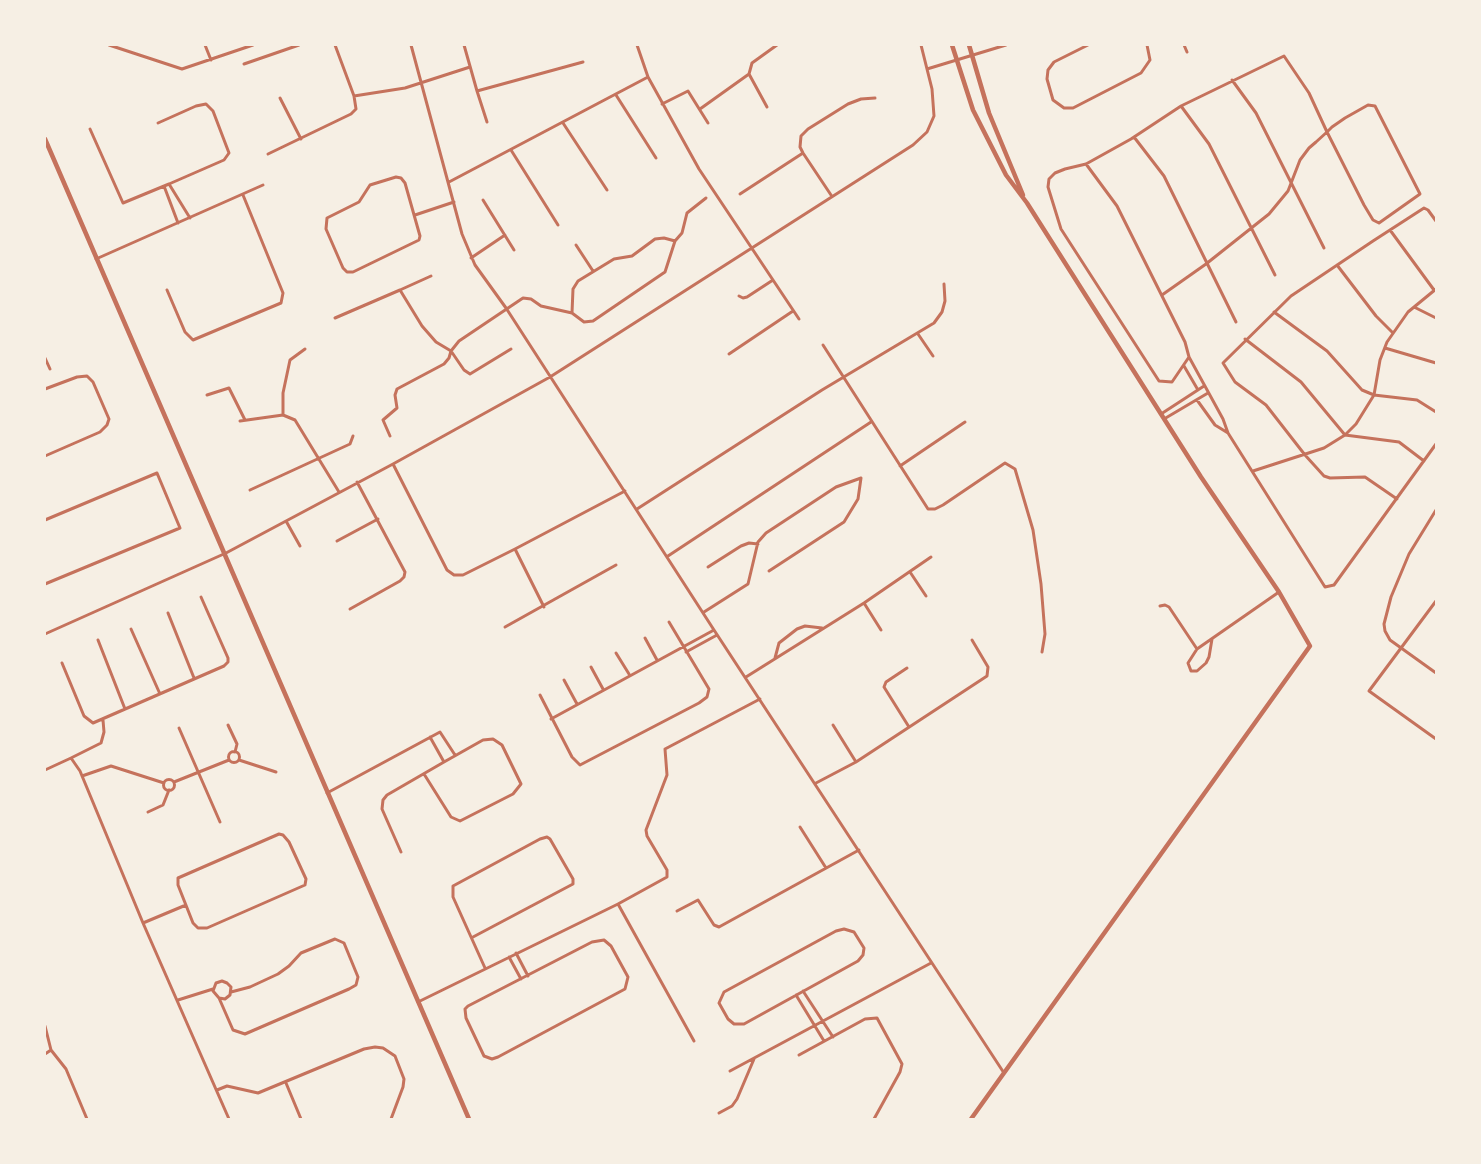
<!DOCTYPE html>
<html>
<head>
<meta charset="utf-8">
<style>
  body { margin:0 }
  #map { position:relative; width:1481px; height:1164px; overflow:hidden; background:#f6efe4; font-family:"Asap Condensed",sans-serif }
  canvas { display:block }
  .frame { position:absolute; inset:0; border:46px solid #f6efe4; pointer-events:none }
</style>
</head>
<body>
<div id="map">
<canvas width="1481" height="1164"></canvas>
<div class="frame"></div>
</div>
<script>
const c = document.querySelector('canvas').getContext('2d');
c.lineJoin = 'round';
const shape = rows => new Path2D(rows.map(r => 'M' + r).join(''));
function stroke(path, color, width, dash) { c.strokeStyle = color; c.lineWidth = width; c.lineCap = dash ? 'butt' : 'round'; c.setLineDash(dash || []); c.stroke(path); }
const minor = shape([
  [109,45,182,69,253,45],
  [205,45,211,60],
  [411,45,462,234,475,265,506,308,714,630,1004,1073],
  [464,45,477,91,583,62],
  [637,45,648,77,699,169,799,319],
  [1088,45,1054,62,1048,70,1047,79,1053,100,1064,108,1073,108,1141,73,1150,60,1147,45],
  [1184,45,1187,52],
  [244,64,299,45],
  [927,69,1006,45],
  [749,74,767,107],
  [1232,80,1256,113,1324,248],
  [477,91,487,122],
  [616,95,656,158],
  [354,96,405,88,470,67],
  [280,98,301,139],
  [662,104,688,91,708,123],
  [1181,106,1209,144,1275,275],
  [700,109,749,74,752,63,777,45],
  [158,123,196,106,206,104,213,111,229,153,224,160,169,184],
  [563,123,607,190],
  [90,129,123,203,169,184,190,218],
  [1134,137,1164,176,1236,322],
  [511,150,558,225],
  [268,154,351,114,356,109,354,96,335,45],
  [1086,164,1117,206,1185,342,1189,357,1223,419,1228,433,1325,587,1334,585,1436,444],
  [396,177,401,178,405,183,420,236,419,240,353,272,347,272,343,268,326,229,327,218,359,202,370,185,396,177],
  [449,182,648,77],
  [164,186,178,223],
  [740,194,803,153],
  [831,195,803,153,800,147,801,136,808,129,848,104,861,99,875,98],
  [483,200,514,250],
  [415,215,454,202],
  [1390,230,1434,290],
  [576,245,593,271],
  [471,258,505,235],
  [96,259,263,185],
  [1337,265,1376,316,1393,333],
  [167,290,185,332,193,340,281,303,283,293,243,195],
  [400,290,431,276],
  [1162,295,1206,264,1269,214,1288,191,1300,160,1309,148,1316,142,1327,132,1332,127,1345,118,1368,105,1375,106,1420,194,1379,223,1373,220,1364,205,1327,132,1309,93,1284,56,1181,106,1131,139,1086,164,1065,169,1055,173,1049,179,1048,187,1061,229,1159,381,1172,382,1189,357],
  [739,296,743,298,747,297,773,280],
  [1414,307,1436,318],
  [1274,312,1327,351,1362,390,1374,395,1417,400,1436,412],
  [572,313,573,289,578,281,614,259,632,256,655,239,664,238,675,241,682,233,687,213,706,198],
  [335,318,400,290,422,326,436,342,451,351,449,358,444,364,397,389,395,395,397,408,383,420,390,436],
  [918,334,933,356],
  [1245,339,1301,382,1345,435,1399,442,1424,461],
  [823,345,928,509,935,509,943,505,1005,463,1015,469,1033,530,1041,584,1045,634,1042,652],
  [1385,348,1436,363],
  [511,349,470,374,464,370,451,351,459,341,523,298,531,299,541,306,572,313,584,322,593,321,665,272,675,241],
  [729,354,793,311],
  [45,358,50,369],
  [1184,366,1198,390],
  [45,389,77,377,87,376,93,382,109,419,107,425,100,432,45,456],
  [207,395,229,388,245,420],
  [1197,400,1215,425,1228,433],
  [1161,414,1204,386],
  [283,415,283,393,290,360,305,349],
  [1164,419,1208,393],
  [240,421,283,415,295,420,339,492],
  [393,464,447,570,454,575,463,575,515,549,625,491],
  [900,466,965,422],
  [1253,471,1324,448,1345,435,1356,424,1374,395,1380,360,1387,342,1408,312,1436,289],
  [250,490,350,444,353,436],
  [1397,499,1365,477,1330,478,1324,476,1305,455,1266,405,1235,382,1223,363,1291,296,1373,241,1424,208,1428,210,1436,221],
  [637,509,822,390,934,323,942,312,945,301,944,284],
  [1436,510,1409,554,1391,597,1384,624,1385,631,1390,640,1436,673],
  [45,520,157,473,180,528,45,584],
  [286,521,300,546],
  [337,541,378,519],
  [515,549,544,607],
  [668,556,871,422],
  [708,567,741,546,749,543,758,544],
  [910,572,926,596],
  [1436,601,1369,691,1436,739],
  [864,603,881,630],
  [1160,606,1165,605,1169,607,1197,649],
  [350,609,400,581,404,577,405,572,357,482],
  [704,612,748,584,758,542,766,533,836,487,861,478,858,499,844,522,769,571],
  [168,613,194,678],
  [505,627,616,565],
  [131,629,160,694],
  [45,634,226,553,393,464,550,377,913,145,927,132,934,116,932,89,921,45],
  [645,638,657,660],
  [1212,639,1209,657,1206,663,1197,671,1191,671,1188,663,1197,649,1279,592],
  [98,640,125,709],
  [686,652,717,635],
  [616,653,629,674],
  [775,658,779,643,797,629,805,626,822,628],
  [62,663,84,716,93,723,224,666,228,662,228,658,201,597],
  [591,667,603,689],
  [907,668,886,682,884,687,909,727],
  [746,677,864,603,931,557],
  [564,680,577,704],
  [540,695,572,757,580,765,699,703,707,697,709,689,669,622],
  [551,719,714,630],
  [228,725,237,744,235,752],
  [833,725,856,762],
  [179,728,220,822],
  [430,737,444,762],
  '228.5 757a5.5 5.5 0 1 1 11 0a5.5 5.5 0 1 1-11 0Z',
  [71,758,101,743,104,732,103,720],
  [239,760,276,772],
  [45,770,71,758,80,771,143,923,229,1119],
  [82,776,111,766,164,783],
  '163.5 785a5.5 5.5 0 1 1 11 0a5.5 5.5 0 1 1-11 0Z',
  [174,782,229,760],
  [816,783,856,762,987,676,988,667,972,640],
  [327,793,440,732,455,755],
  [148,812,163,805,169,790],
  [800,827,826,868],
  [279,834,283,835,289,842,306,879,305,885,207,928,198,928,193,923,178,885,178,878,279,834],
  [401,852,382,809,383,800,387,795,444,762,483,740,493,739,502,745,521,784,513,794,460,821,451,817,424,774],
  [618,904,694,1041],
  [677,911,698,900,714,925,719,927,859,850],
  [143,923,186,905],
  [844,929,854,932,864,948,863,955,858,961,744,1024,734,1024,728,1019,719,1003,724,992,836,931,844,929],
  [473,937,573,884,573,879,550,839,547,837,540,839,453,886,453,897,485,968],
  [604,940,611,946,628,977,625,989,498,1057,492,1059,484,1056,466,1018,465,1009,468,1006,592,942,604,940],
  [516,953,528,976],
  [509,957,521,979],
  [803,991,833,1037],
  [796,995,824,1041],
  [219,998,225,999,230,995,231,987,227,983,222,981,216,983,213,991,219,998,233,1030,245,1034,349,989,356,985,358,977,344,943,335,939,301,953,289,966,278,974,250,987,231,992],
  [178,1000,213,989],
  [418,1002,618,904,667,877,667,870,647,836,646,830,667,775,665,749,760,699],
  [45,1026,51,1050,66,1069,87,1119],
  [45,1054,51,1050],
  [799,1055,865,1019,877,1018,902,1064,900,1072,874,1119],
  [730,1071,931,963],
  [286,1083,301,1119],
  [217,1090,227,1086,258,1093,364,1049,375,1047,383,1048,395,1056,404,1079,403,1087,391,1119],
  [719,1113,732,1106,737,1099,754,1059]
]);
const tertiary = shape([
  [952,45,973,110,1006,175,1027,203,1201,477,1279,592,1310,646,971,1119],
  [969,45,989,113,1023,195],
  [45,139,469,1119]
]);
stroke(minor, '#c5725c', 3);
stroke(tertiary, '#c5725c', 4.5);
</script>
</body>
</html>
